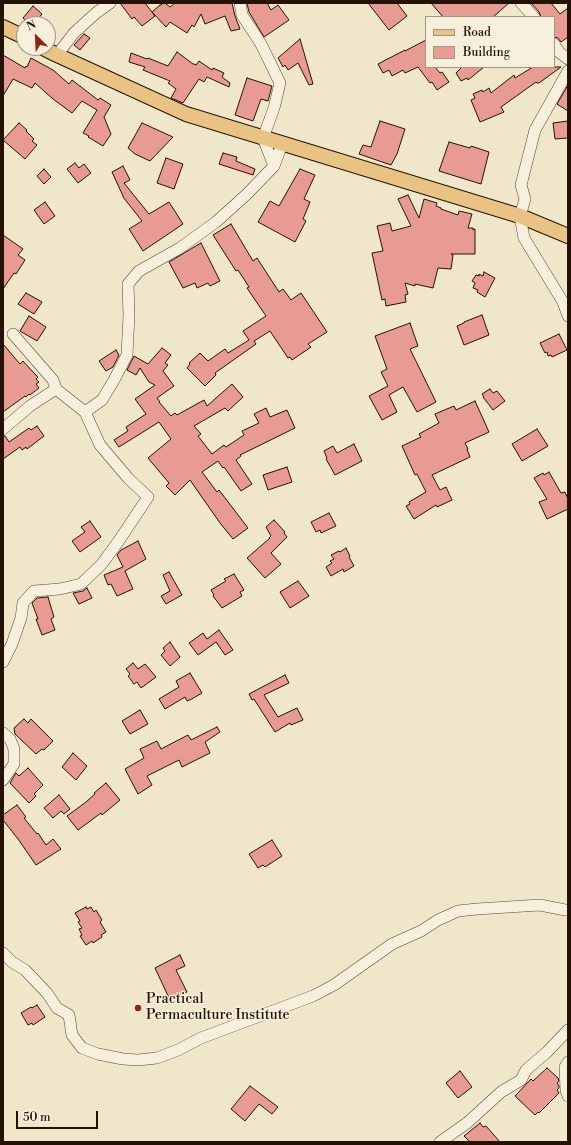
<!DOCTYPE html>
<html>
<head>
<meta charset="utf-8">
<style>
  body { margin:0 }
  #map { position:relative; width:571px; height:1145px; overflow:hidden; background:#f0e6c9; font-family:"Libre Bodoni",serif }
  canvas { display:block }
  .frame { position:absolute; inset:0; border:4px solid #241207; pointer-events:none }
  .legend { position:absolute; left:425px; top:16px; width:130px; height:52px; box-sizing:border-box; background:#f5efdc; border:1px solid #a19787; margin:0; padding:5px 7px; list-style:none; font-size:12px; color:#241207 }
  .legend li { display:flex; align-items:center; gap:8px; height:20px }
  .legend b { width:20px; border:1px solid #a19787 }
  .north { position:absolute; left:16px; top:16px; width:40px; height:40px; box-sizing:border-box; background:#f5efdc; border:1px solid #a19787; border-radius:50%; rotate:336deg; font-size:11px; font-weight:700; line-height:16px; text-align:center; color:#241207 }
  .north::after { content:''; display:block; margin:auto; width:14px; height:18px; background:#8f2418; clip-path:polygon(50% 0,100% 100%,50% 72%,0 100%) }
  .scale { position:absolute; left:16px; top:1111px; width:82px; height:18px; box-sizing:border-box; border:2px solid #241207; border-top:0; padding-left:5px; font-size:12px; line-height:14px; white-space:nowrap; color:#241207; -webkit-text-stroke:3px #f5efdc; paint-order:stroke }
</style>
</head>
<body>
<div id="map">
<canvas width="571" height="1145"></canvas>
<div class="frame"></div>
<ul class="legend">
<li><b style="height:5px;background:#e8c384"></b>Road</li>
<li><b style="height:11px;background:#e89b93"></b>Building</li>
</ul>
<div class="north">N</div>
<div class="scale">50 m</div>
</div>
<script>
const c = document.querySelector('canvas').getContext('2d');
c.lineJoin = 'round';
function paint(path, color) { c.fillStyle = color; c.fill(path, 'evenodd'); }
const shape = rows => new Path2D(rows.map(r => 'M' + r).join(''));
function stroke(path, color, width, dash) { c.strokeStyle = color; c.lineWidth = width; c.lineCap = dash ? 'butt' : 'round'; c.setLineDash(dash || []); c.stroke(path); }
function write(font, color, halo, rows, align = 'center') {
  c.font = font + ' "Libre Bodoni",serif'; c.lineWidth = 3; c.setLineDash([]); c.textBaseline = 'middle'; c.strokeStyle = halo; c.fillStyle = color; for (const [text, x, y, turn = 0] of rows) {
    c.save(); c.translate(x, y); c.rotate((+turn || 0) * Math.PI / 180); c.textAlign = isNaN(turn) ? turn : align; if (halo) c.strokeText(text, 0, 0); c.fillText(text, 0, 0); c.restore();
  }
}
const building = shape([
  [120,3,145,3,155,16,142,26,134,17,132,19,120,3],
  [163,3,165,3,170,7,175,3,232,3,235,16,240,29,231,31,225,16,205,24,201,14,194,27,192,25,187,33,170,22,166,27,152,12,160,5,161,5,163,3],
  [247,3,267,3,271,10,278,5,289,20,264,37,249,12,247,3],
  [368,3,397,3,407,16,389,30,368,3],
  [431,3,509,3,493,17,443,17,431,3],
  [531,3,551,3,560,14,568,8,568,37,561,42,558,38,554,37,554,17,541,17,539,12,531,3],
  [33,6,42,14,34,24,29,24,23,18,33,6],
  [84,34,90,38,80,50,74,45,84,34],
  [300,39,313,84,309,85,298,63,288,70,285,65,283,67,278,58,300,39],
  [426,40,426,67,435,67,440,73,442,72,449,82,437,90,432,82,430,83,418,67,405,73,403,70,392,76,389,70,383,73,378,64,405,50,405,51,426,40],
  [177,52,193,64,194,64,196,65,199,61,212,70,213,68,224,73,222,77,230,83,229,87,207,77,204,82,199,79,183,103,171,98,176,89,168,83,170,81,143,70,145,67,129,62,131,53,147,59,148,58,168,66,177,52],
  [3,55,25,68,26,66,27,67,31,58,53,70,69,84,72,80,98,100,100,98,111,105,104,117,111,134,103,146,88,137,89,136,83,133,97,110,82,101,72,113,53,99,35,83,32,88,13,79,3,96,3,55],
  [462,67,484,67,468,80,467,78,461,81,456,73,462,67],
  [533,67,561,67,539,83,537,83,536,82,501,107,504,112,480,122,471,100,475,98,473,94,482,90,483,92,489,88,491,93,514,75,515,78,533,67],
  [247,78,272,86,268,101,261,99,253,121,235,115,247,78],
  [568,85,568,111,557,104,568,85],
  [380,121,405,129,397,154,391,165,359,154,363,145,371,147,380,121],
  [568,121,568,138,555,139,553,123,568,121],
  [19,123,27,130,26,131,34,139,32,141,37,145,25,159,3,140,19,123],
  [142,123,173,137,150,161,135,154,128,148,142,123],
  [449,142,470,148,471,146,489,152,481,184,439,171,449,142],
  [223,153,237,157,236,161,255,169,253,175,219,164,223,153],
  [166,158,183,164,174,189,157,183,166,158],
  [75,163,79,168,84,164,91,173,78,183,67,169,75,163],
  [123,166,130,180,124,183,149,214,169,202,183,224,143,251,129,229,142,221,123,197,123,196,112,172,123,166],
  [44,169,51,177,44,184,37,176,44,169],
  [300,169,315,175,304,199,310,202,303,219,306,221,295,242,258,222,270,201,279,206,300,169],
  [408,195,419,218,424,199,437,203,436,206,441,208,441,209,458,215,459,211,472,214,468,228,473,228,473,230,475,229,475,254,451,254,453,255,451,269,438,268,433,288,415,284,415,286,405,283,408,294,405,295,406,302,386,306,385,299,382,300,372,253,383,251,377,226,390,223,392,231,411,226,398,199,408,195],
  [45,202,55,216,44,224,34,210,45,202],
  [231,224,253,261,257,258,279,292,283,289,291,300,301,293,327,332,308,344,311,347,292,360,290,357,288,358,270,331,254,341,256,344,215,373,216,375,205,386,187,368,190,364,189,363,200,353,208,361,225,349,228,353,249,340,243,331,266,316,247,288,249,287,238,270,236,271,213,235,231,224],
  [3,235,23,249,18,255,25,260,16,274,14,273,3,289,3,235],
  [201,243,220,281,210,286,208,283,197,288,195,283,183,288,169,262,201,243],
  [484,272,495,278,485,297,477,292,478,290,473,288,475,283,472,281,476,275,479,276,479,274,483,276,484,272],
  [26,293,42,302,34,314,18,304,26,293],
  [482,315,489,335,464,345,457,326,464,323,464,322,482,315],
  [29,316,46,327,37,341,20,331,29,316],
  [410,323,418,346,410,349,436,402,417,412,403,387,389,395,397,412,382,420,369,396,388,386,381,372,387,369,375,336,410,323],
  [559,334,567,350,552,357,551,355,548,356,547,352,545,353,540,343,559,334],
  [3,344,20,364,23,361,32,371,38,377,36,379,39,382,36,384,39,388,30,395,29,394,26,397,25,396,3,412,3,344],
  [162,348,171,355,165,363,168,365,163,371,174,386,157,398,160,402,159,402,171,416,175,413,177,415,204,400,207,406,232,384,243,397,228,411,225,408,194,426,201,434,198,436,212,454,224,445,226,447,244,435,242,431,259,423,254,414,266,408,270,417,287,410,295,428,240,455,241,456,236,460,252,484,241,491,224,467,223,468,218,461,202,472,217,492,219,490,248,528,233,539,220,523,190,480,175,495,166,486,169,483,148,458,171,439,159,422,119,447,114,440,128,431,126,427,146,414,135,399,155,385,149,382,140,368,136,375,127,370,134,356,148,364,162,348],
  [116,350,119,355,113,367,106,371,99,361,116,350],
  [490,389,493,393,497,391,505,401,493,410,483,397,484,397,482,394,490,389],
  [475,401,489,432,465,443,468,449,467,449,470,457,432,475,440,490,446,487,452,500,437,507,436,505,414,519,406,506,410,504,409,502,426,492,417,474,415,475,402,446,421,437,419,434,439,423,435,414,454,406,456,410,475,401],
  [37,426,44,436,27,449,26,447,22,450,20,447,3,459,3,436,5,436,9,442,29,428,31,430,37,426],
  [537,429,548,446,522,461,512,444,537,429],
  [354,444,362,461,335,475,326,459,327,458,324,451,333,446,337,453,354,444],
  [287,467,292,482,268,490,263,475,287,467],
  [549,472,561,493,565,492,568,499,568,509,547,519,539,502,547,499,534,478,543,473,544,475,549,472],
  [329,513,336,526,321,533,320,530,316,532,311,522,329,513],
  [274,520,285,532,284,533,287,537,271,553,281,564,265,578,247,558,270,538,269,538,271,536,266,527,274,520],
  [90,521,101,537,80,552,72,541,85,532,81,527,90,521],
  [138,541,146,559,125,571,133,589,117,596,111,584,108,585,104,575,123,567,117,555,121,550,138,541],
  [346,548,350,556,349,557,354,566,344,572,343,569,331,576,326,567,332,563,330,561,334,559,331,555,339,551,340,552,346,548],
  [169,572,182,595,166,604,161,596,170,591,163,575,169,572],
  [234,574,244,590,240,592,242,596,222,608,213,596,214,595,211,590,226,581,224,579,234,574],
  [298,581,309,596,290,608,280,592,298,581],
  [87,588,92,598,79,604,73,593,83,591,87,588],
  [48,597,54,617,51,619,55,630,42,635,36,619,38,619,32,603,37,598,48,597],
  [219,630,233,650,225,655,216,642,198,655,189,643,203,633,207,639,219,630],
  [170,642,180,657,170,666,161,655,165,651,163,648,170,642],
  [133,663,138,669,145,664,156,677,141,688,137,682,134,684,128,676,130,674,126,669,133,663],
  [190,673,202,693,190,700,189,700,187,701,185,697,165,709,159,699,179,687,176,681,190,673],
  [285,675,289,683,264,695,278,717,297,708,303,720,291,725,290,723,275,732,254,699,252,700,249,694,285,675],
  [140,710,148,724,130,734,122,721,140,710],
  [24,719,28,723,31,719,53,741,44,750,42,749,36,754,15,734,14,728,24,719],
  [217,727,220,732,205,742,210,753,182,767,179,760,147,776,152,785,138,794,125,769,144,758,140,749,157,741,161,749,188,735,191,740,217,727],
  [73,753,87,766,76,780,62,767,73,753],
  [28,768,43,785,34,794,36,796,29,803,10,783,16,773,19,776,28,768],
  [106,783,120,800,102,815,101,813,78,830,67,816,86,802,95,794,94,793,106,783],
  [59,795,70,809,64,814,61,811,53,818,44,808,59,795],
  [17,805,26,817,24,818,37,834,38,833,46,845,53,839,61,849,36,865,18,839,3,820,3,815,17,805],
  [272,840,282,856,265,867,263,865,258,868,249,854,272,840],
  [86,907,87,909,91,907,94,912,96,910,102,920,100,922,106,932,101,935,102,937,93,943,92,941,86,945,80,936,82,935,79,929,82,928,78,922,80,921,75,913,86,907],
  [180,955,185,966,176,970,187,992,170,1000,155,968,180,955],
  [37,1005,45,1017,33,1025,32,1023,28,1025,21,1013,31,1007,32,1008,37,1005],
  [547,1068,558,1078,559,1081,557,1083,559,1086,559,1088,557,1090,559,1093,539,1113,538,1112,535,1115,515,1096,531,1079,533,1081,547,1068],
  [460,1071,472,1087,458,1098,446,1083,460,1071],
  [250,1086,278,1107,272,1114,259,1104,245,1121,231,1109,250,1086],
  [480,1123,483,1127,486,1126,500,1142,470,1142,464,1136,480,1123]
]);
const minor = shape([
  [521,3,534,17],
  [554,44,559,52,568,59],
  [57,55,74,33,96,13,110,3],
  [568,71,535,130,521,185,525,199,520,216,524,238,563,302,568,316],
  [274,166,282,144],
  [13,334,53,380,56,389],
  [3,429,30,406,56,389,85,412],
  [3,662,12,644,21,618,23,603,34,591,60,589,81,584,101,565,118,542,148,497,128,478,100,445,85,412,102,400,114,380,127,355,129,315,128,284,139,271,180,248,216,222,247,194,274,166,263,138,274,108,280,83,261,44,242,15,240,3],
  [3,733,10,739,14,749,14,764,3,780],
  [3,953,12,962,25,970,47,993,57,1008,69,1015,72,1035,82,1048,98,1054,123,1059,138,1060,157,1058,178,1050,201,1038,313,996,334,985,392,944,421,931,438,920,458,911,477,909,540,905,565,910,568,910],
  [568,1062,565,1067,566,1090,568,1096],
  [440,1142,467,1123,501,1092,521,1080,526,1070,547,1052,568,1030]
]);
const major = shape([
  [3,27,24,37],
  [43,48,57,55,186,114,520,216,568,236]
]);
const markers = [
  [138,1008,4,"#8f2418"]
];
const poiNames = [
  ["Practical",146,1000],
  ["Permaculture Institute",146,1016]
];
paint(building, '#e89b93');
stroke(building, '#241207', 1);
stroke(minor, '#574738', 12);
stroke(major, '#241207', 16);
stroke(minor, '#f5efdc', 11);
stroke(major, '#e8c384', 14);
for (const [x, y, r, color] of markers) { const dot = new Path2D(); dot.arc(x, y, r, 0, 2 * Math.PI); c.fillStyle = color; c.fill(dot); stroke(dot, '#f5efdc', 1.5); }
write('14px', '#241207', '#f5efdc', poiNames, 'left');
</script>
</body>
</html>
